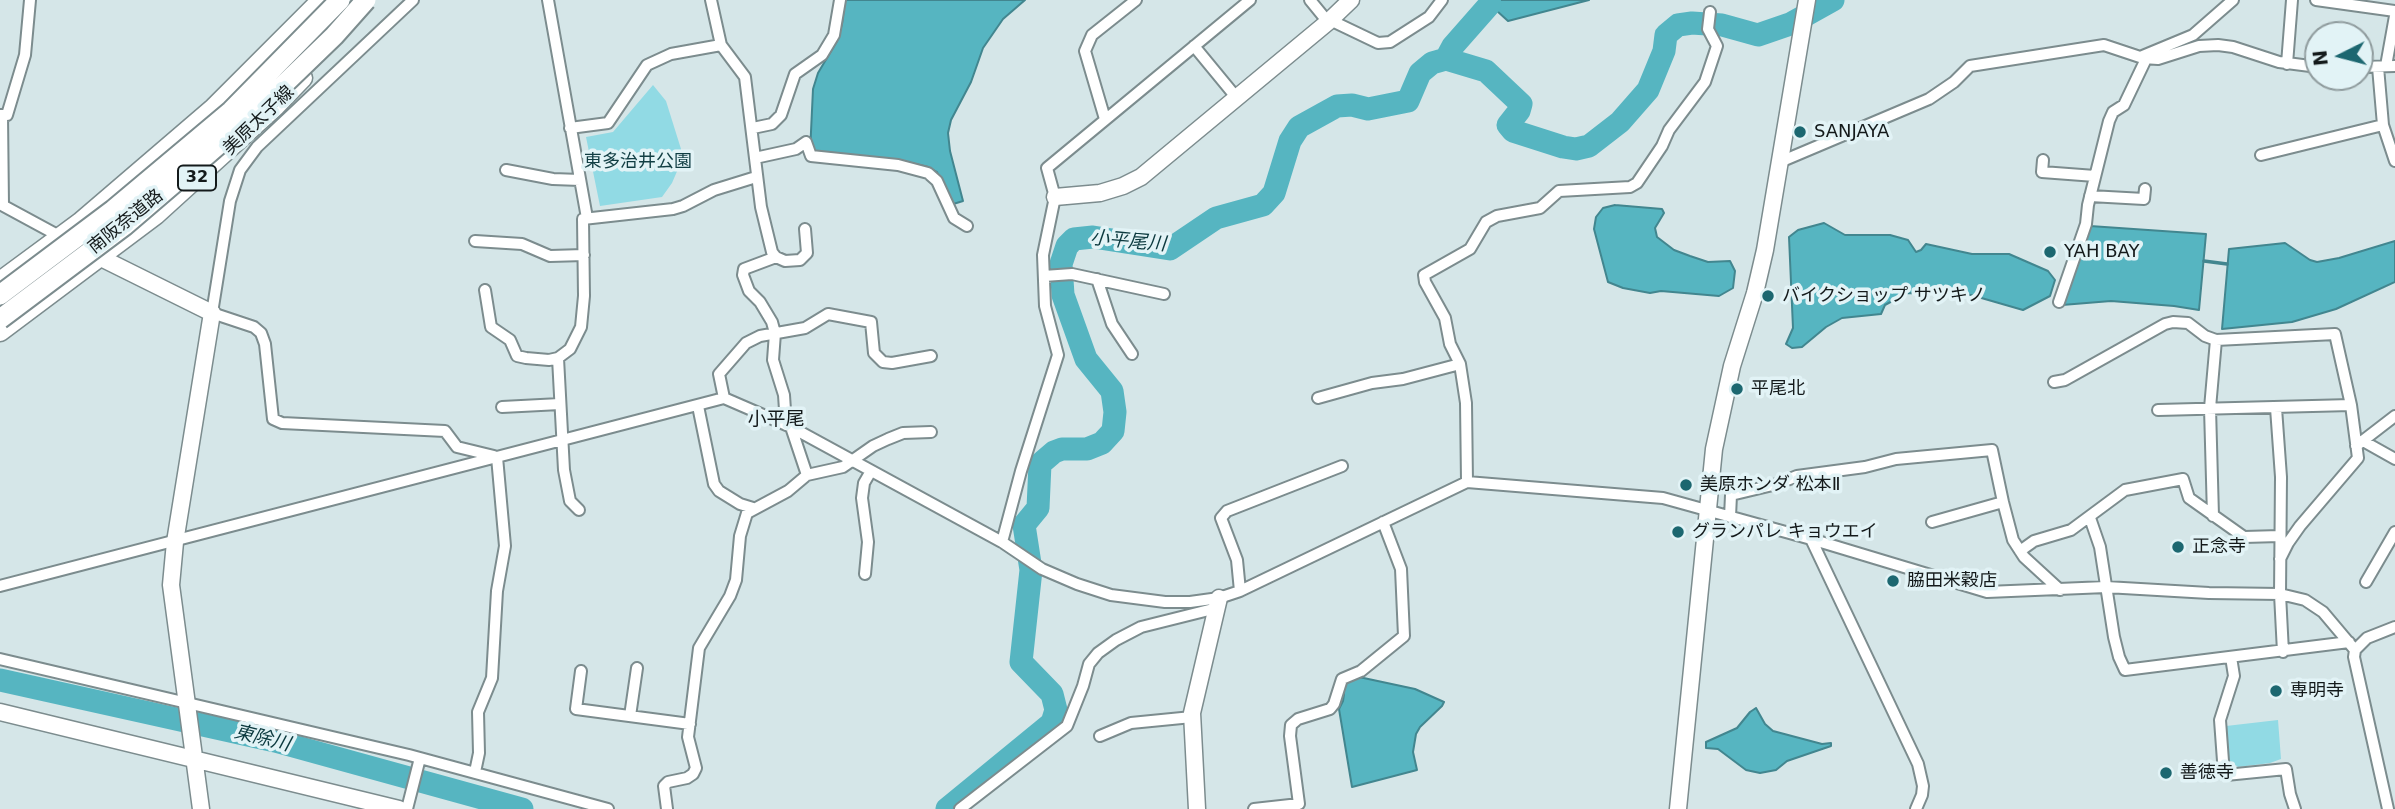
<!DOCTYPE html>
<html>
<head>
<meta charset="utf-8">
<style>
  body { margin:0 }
  #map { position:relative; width:2395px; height:809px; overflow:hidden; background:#d5e6e8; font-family:"DejaVu Sans",sans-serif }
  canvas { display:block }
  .north { position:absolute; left:2304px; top:21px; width:70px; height:70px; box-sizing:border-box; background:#e2f3f6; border:2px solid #909c9e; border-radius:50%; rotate:264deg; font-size:19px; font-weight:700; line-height:28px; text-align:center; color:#141a1b }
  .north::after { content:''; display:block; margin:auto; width:24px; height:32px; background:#1c6770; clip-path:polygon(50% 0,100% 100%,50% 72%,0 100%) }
</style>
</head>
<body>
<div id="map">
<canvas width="2395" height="809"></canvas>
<div class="north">N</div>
</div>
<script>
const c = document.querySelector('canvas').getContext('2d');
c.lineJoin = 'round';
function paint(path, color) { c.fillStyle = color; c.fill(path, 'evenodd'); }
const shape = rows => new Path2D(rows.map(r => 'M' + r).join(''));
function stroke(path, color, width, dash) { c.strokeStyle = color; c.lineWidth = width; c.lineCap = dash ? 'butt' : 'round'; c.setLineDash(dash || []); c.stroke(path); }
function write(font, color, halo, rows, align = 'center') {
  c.font = font + ' "DejaVu Sans","Noto Sans JP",sans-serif'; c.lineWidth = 7; c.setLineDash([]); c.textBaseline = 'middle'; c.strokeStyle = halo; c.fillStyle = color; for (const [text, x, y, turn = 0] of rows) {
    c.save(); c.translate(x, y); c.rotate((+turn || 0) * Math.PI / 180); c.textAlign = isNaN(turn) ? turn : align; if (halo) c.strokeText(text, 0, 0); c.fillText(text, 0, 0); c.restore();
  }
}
const green = shape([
  [653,85,666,101,681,149,678,169,672,183,662,197,600,206,586,137,613,132],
  [2278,720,2281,759,2270,763,2238,767,2229,760,2226,726]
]);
const water = shape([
  [845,0,1025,0,1003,19,983,48,971,82,951,120,948,133,950,151,963,201,950,205,937,172,928,167,899,160,810,153,813,89,818,73,837,41,842,24,845,0],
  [1485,0,1589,0,1508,21,1485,0],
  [1615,205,1662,209,1664,213,1655,228,1657,237,1674,250,1690,256,1708,262,1730,261,1735,271,1733,288,1719,296,1661,291,1650,293,1623,288,1608,282,1594,229,1596,217,1603,208,1615,205],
  [1824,223,1845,235,1890,235,1908,240,1916,252,1921,250,1926,244,1972,254,2009,254,2048,271,2055,280,2050,296,2023,310,1971,295,1907,293,1885,305,1881,314,1842,318,1826,327,1802,347,1792,348,1786,344,1793,328,1789,237,1798,230,1824,223],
  [2090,226,2206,234,2199,310,2174,306,2111,301,2062,305,2090,226],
  [2395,241,2395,282,2336,309,2292,322,2222,329,2229,249,2285,243,2310,260,2317,262,2339,258,2395,241],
  [1359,677,1415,689,1444,702,1442,706,1420,727,1416,734,1413,752,1417,770,1352,787,1339,709,1343,701,1344,694,1341,693,1343,686,1348,680,1359,677],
  [1756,708,1765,724,1773,731,1822,744,1831,743,1831,746,1787,761,1776,770,1760,773,1746,770,1718,749,1706,748,1706,742,1737,728,1750,712,1756,708]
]);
const stream = shape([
  [2204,261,2227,264]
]);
const river = shape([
  [1446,59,1453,46,1490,4],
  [0,680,275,741,522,809],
  [947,809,1052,723,1056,710,1052,694,1021,662,1031,570,1024,525,1038,508,1040,464,1054,452,1062,449,1087,449,1102,443,1113,431,1115,412,1112,391,1086,359,1063,295,1061,264,1067,246,1074,239,1093,237,1170,249,1216,218,1263,205,1274,193,1290,141,1299,127,1337,106,1352,105,1368,109,1408,101,1420,73,1432,63,1446,59,1486,71,1521,104,1519,111,1508,125,1513,131,1563,147,1576,149,1589,146,1620,122,1648,90,1664,51,1666,35,1678,25,1692,23,1722,25,1758,35,1790,24,1833,0]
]);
const street = shape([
  [413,0,257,147,240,170,230,201,212,313,254,327,261,333,265,344,273,419,282,423,445,431,457,447,494,456],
  [548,0,587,218],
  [711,0,721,45,745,77,761,207,772,252,776,257,785,261,800,260,807,253,805,229],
  [1310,0,1328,22],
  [2316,0,2395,11],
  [1330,20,1378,43,1390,42,1429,17,1442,0],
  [1194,46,1236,97],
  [2143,58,2158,59,2199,46,2218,45,2233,47,2279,62,2318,67],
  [2287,64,2292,0],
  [2386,66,2395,16],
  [2360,67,2395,66],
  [2378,67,2383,125,2395,161],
  [0,115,2,115,3,205],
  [2,115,7,115,25,55,30,0],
  [1105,119,1085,51,1092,35,1136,0],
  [570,128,608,123,647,65,671,54,721,45],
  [753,128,772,124,781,115,795,74,822,55,834,35,840,0],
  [2261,155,2383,125],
  [755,158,796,149,806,142,811,156,898,165,928,173,937,181,954,218,967,226],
  [2043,160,2042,172,2095,176],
  [1780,162,1929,99,1954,82,1970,66,2104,45,2140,57,2193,35,2233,0],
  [506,170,553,179,580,180],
  [2090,196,2144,199,2145,189],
  [0,204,61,237],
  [475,241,522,244,550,256,584,255],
  [776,257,744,269,743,275,749,291,760,302,772,322,775,333,773,360,784,395,786,425],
  [1044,276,1072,274,1164,294],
  [1097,279,1112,324,1132,354],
  [485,290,491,327,510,340,517,356,526,358,549,360,558,358,570,349,581,327,584,296,583,219,673,209,683,206,714,190,756,177],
  [2059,302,2086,224,2088,205,2109,121,2113,112,2124,105,2146,59],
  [558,358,564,470,570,501,579,510],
  [2054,382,2065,380,2165,324,2173,322,2188,323,2205,336,2216,340,2335,334,2351,405,2358,458,2300,526,2288,543,2280,559],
  [724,398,719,374,746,343,760,336,805,328,828,314,871,322,874,353,883,362,892,363,931,356],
  [1318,398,1372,383,1403,379,1460,364],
  [698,406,714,484,719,491,740,504,753,508],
  [502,407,560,404],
  [2276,408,2281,477,2280,594,2283,652],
  [2158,410,2351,405],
  [791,427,807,475],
  [2363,441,2395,459],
  [2356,446,2395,416],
  [1467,482,1466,403,1460,364,1450,344,1445,318,1425,282,1424,275,1470,249,1486,222,1497,216,1540,208,1559,191,1630,187,1637,183,1662,146,1669,130,1705,82,1717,46,1708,29,1710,12],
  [2213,516,2210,408,2216,340],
  [1730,517,1731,495,1777,484,1797,476,1865,467,1896,459,1992,450,2003,502,2013,540,2024,557,2060,590],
  [2090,518,2100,547,2114,637,2119,657,2125,670,2349,642],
  [1932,522,2003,502],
  [1811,539,1918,764,1923,786,1922,795,1916,809],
  [1002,542,1021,471,1058,355,1045,306,1043,255,1055,197,1047,168,1250,0],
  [2020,551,2034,541,2071,530,2125,490,2183,479,2189,498,2244,537,2280,536],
  [865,574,868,542,862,498,864,483,871,471],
  [2366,582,2395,532],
  [0,586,724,398,791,427,1002,542,1042,569,1077,584,1111,595,1165,602,1190,602,1219,598,1240,591,1467,482,1663,498,1811,539,1987,592,2106,587,2209,593,2280,594,2305,600,2323,612,2355,650],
  [1240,591,1237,560,1221,518,1227,511,1342,466],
  [2231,657,2234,676,2220,720,2223,761,2226,775,2286,769,2290,794,2295,809],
  [0,659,409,755,608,809],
  [581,671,576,709,690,724],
  [630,716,637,668],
  [1100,736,1131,723,1192,717],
  [475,772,479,753,478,712,492,678,497,591,505,546,497,457],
  [407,809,420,758],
  [667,809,664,786,668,782,687,778,693,774,696,768,688,737,699,648,730,596,736,580,740,536,747,513,788,491,807,475,843,467,873,446,888,439,903,433,931,432],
  [960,809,1067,726,1083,686,1089,664,1098,653,1116,640,1141,627,1217,608],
  [1254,809,1299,804,1290,736,1291,725,1298,719,1330,709,1334,704,1342,679,1361,671,1404,636,1401,569,1383,522],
  [2388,809,2354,657,2355,650,2367,638,2395,627]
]);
const secondary = shape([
  [1055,197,1100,193,1123,186,1141,177,1328,22,1351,0],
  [89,252,212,313,175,542,171,585,201,809],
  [0,712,399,809],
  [1197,809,1192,713,1219,598],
  [1678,809,1714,449,1732,366,1755,293,1765,250,1807,0]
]);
const primary = shape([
  [0,281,80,222,213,108,321,0],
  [0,332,156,215,276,106,303,78]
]);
const highwayBridge = shape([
  [0,295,113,210,231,111,340,0],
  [0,319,124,226,187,172,248,119,334,36,366,0]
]);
const markers = [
  [1800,132,7,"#1c6770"],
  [2050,252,7,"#1c6770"],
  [1768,296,7,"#1c6770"],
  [1737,389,7,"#1c6770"],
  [1686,485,7,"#1c6770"],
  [1678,532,7,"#1c6770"],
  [2178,547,7,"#1c6770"],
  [1893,581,7,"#1c6770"],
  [2276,691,7,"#1c6770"],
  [2166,773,7,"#1c6770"]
];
const shields = [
  [197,178,38]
];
const shieldNames = [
  ["32",197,178]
];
const streetNames = [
  ["美原太子線",259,121,-44],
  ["南阪奈道路",126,222,-39]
];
const poiNames = [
  ["SANJAYA",1814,132],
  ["YAH BAY",2064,252],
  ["バイクショップ サツキノ",1782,296],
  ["平尾北",1751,389],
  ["美原ホンダ 松本Ⅱ",1700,485],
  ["グランパレ キョウエイ",1692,532],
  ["正念寺",2192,547],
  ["脇田米穀店",1907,581],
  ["専明寺",2290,691],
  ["善徳寺",2180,773]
];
const parkNames = [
  ["東多治井公園",638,162]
];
const waterNames = [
  ["小平尾川",1128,242,5],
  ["東除川",262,739,14]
];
const neighbourhoodNames = [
  ["小平尾",776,420]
];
paint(green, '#91dae4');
paint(water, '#56b5c1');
stroke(water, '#42868f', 2);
stroke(stream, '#42868f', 3.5);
stroke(river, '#56b5c1', 23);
stroke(street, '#7c8c8e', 14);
stroke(secondary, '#7c8c8e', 19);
stroke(primary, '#7c8c8e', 21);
stroke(street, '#fff', 10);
stroke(secondary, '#fff', 16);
stroke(primary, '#fff', 18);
stroke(highwayBridge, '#7c8c8e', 23, []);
stroke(highwayBridge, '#fff', 19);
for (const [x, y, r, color] of markers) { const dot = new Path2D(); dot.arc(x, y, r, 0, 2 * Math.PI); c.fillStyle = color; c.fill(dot); stroke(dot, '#e2f3f6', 2.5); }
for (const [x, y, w] of shields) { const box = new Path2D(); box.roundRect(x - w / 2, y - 12.5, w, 25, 5); c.fillStyle = '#e2f3f6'; c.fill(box); stroke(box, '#141a1b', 2); }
write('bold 16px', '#141a1b', null, shieldNames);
write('18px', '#141a1b', '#e2f3f6', streetNames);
write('18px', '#141a1b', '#e2f3f6', poiNames, 'left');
write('18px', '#113e43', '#e2f3f6', parkNames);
write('italic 19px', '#0b393e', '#e2f3f6', waterNames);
write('19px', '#141a1b', '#e2f3f6', neighbourhoodNames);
</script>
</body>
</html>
